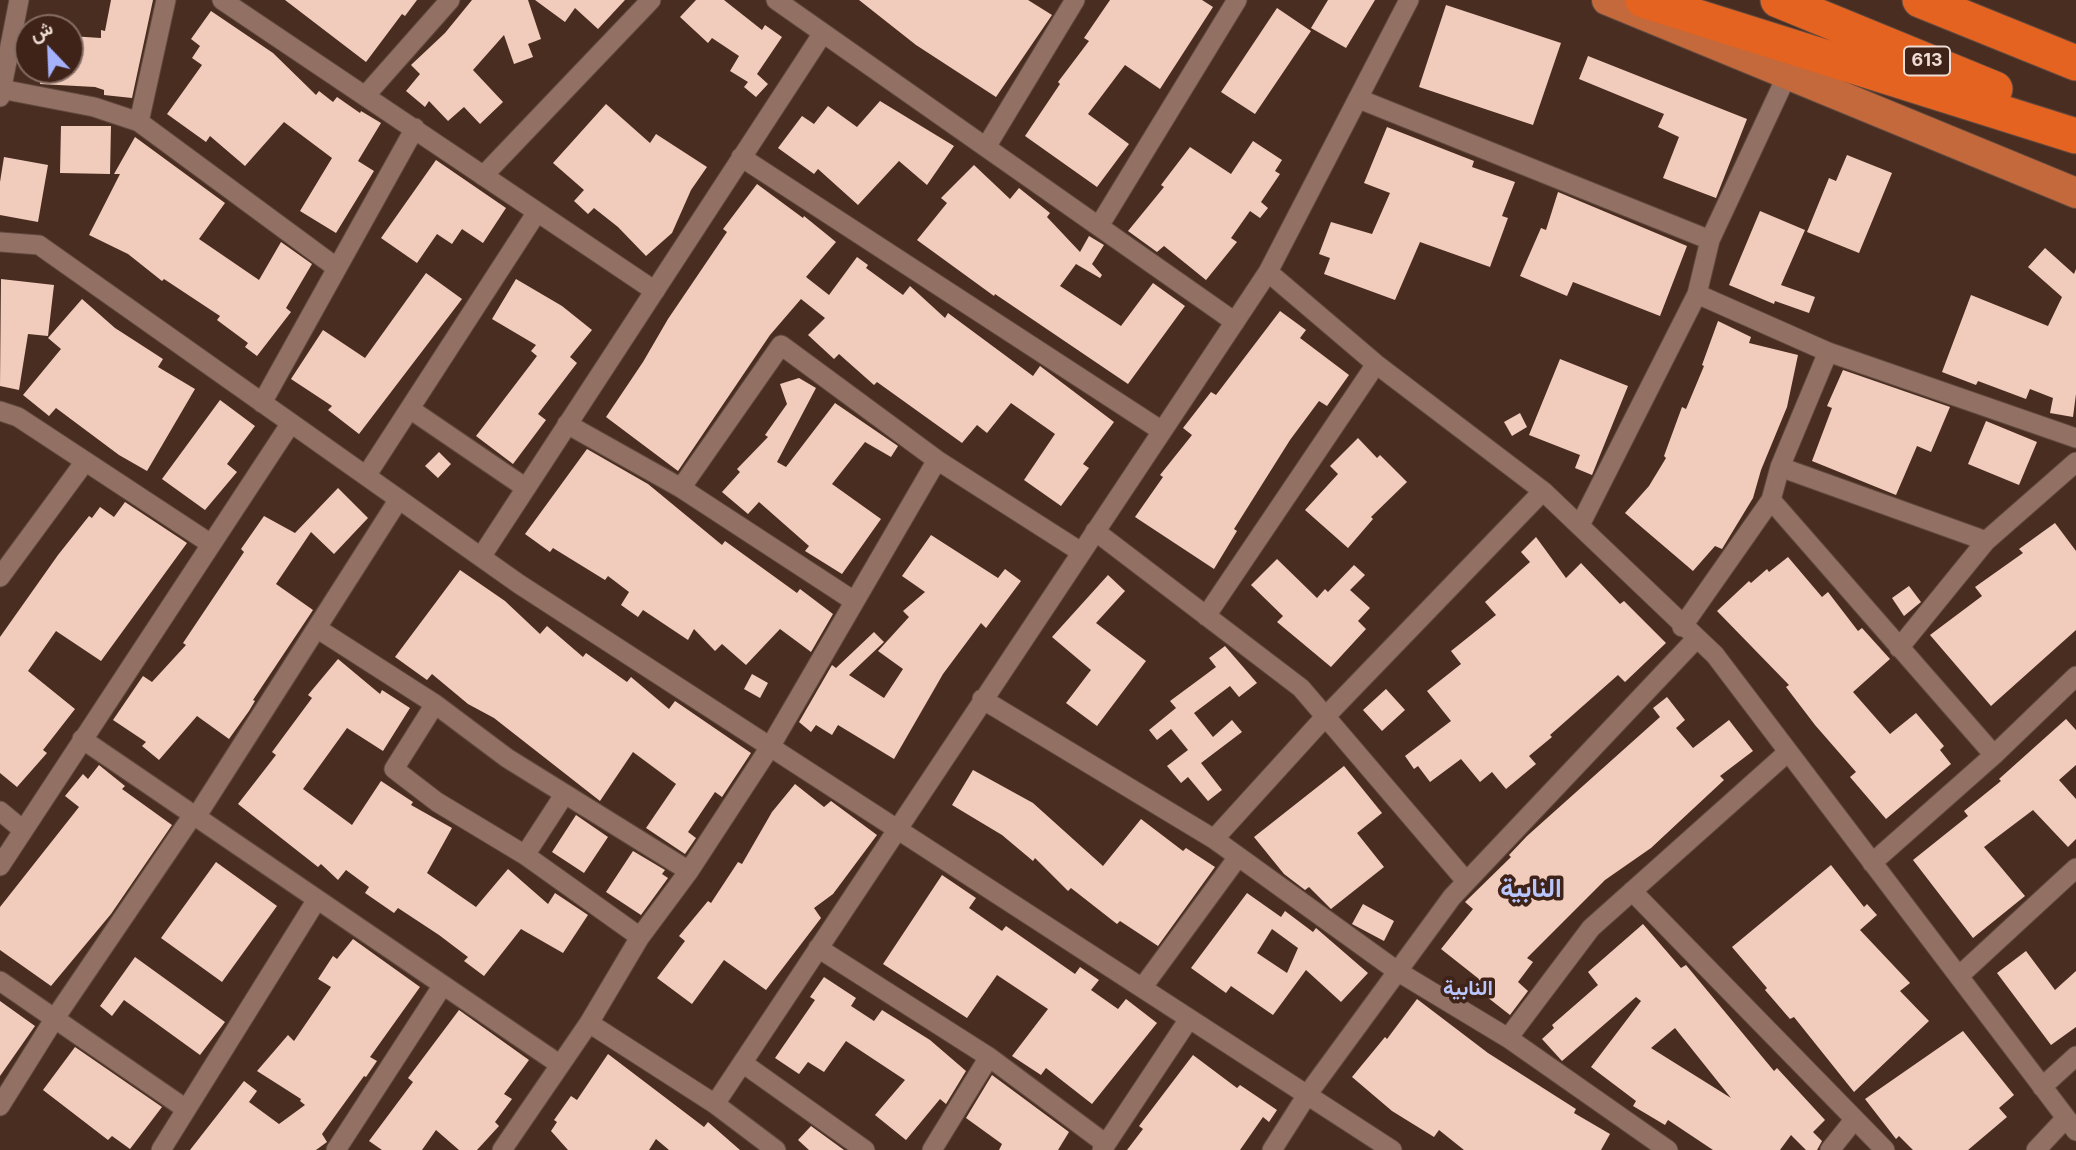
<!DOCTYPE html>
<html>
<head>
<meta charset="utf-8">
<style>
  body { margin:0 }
  #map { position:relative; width:2076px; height:1150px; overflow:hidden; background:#4a2d21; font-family:Inter,Vazirmatn,sans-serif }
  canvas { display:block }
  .north { position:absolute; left:14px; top:14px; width:70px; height:70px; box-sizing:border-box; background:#3f2318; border:2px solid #856d63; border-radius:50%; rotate:337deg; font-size:19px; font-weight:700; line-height:28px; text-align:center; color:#efdcd4 }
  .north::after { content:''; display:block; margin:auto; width:24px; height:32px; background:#a4b2fc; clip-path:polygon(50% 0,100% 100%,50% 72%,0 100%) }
</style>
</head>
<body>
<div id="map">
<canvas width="2076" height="1150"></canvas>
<div class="north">ش</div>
</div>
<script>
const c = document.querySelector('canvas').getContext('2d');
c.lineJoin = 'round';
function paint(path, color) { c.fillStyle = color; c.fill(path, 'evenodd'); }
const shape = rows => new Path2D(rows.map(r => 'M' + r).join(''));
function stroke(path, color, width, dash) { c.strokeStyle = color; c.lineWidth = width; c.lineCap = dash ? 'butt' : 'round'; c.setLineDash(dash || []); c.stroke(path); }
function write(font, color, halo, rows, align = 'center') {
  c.font = font + ' Inter,Vazirmatn,sans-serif'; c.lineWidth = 7; c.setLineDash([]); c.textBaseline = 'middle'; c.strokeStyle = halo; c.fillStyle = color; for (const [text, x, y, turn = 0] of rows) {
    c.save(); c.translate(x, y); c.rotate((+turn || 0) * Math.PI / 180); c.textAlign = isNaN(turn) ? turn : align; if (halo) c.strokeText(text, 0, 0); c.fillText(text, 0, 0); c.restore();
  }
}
const building = shape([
  [111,0,153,0,132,98,104,95,104,90,95,87,40,84,41,70,70,70,70,36,101,38,101,30,105,31],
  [285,0,417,0,405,16,402,14,366,62],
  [472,0,528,0,541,39,528,44,533,57,514,64,504,35,473,70,503,102,480,124,464,107,448,121,429,101,425,107,406,91,420,74,411,65,445,33],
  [535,0,625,0,598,29,575,8,565,22],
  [696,0,724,0,762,30,765,25,782,37,757,74,768,84,756,97,744,87,748,82,730,71,739,56,712,38,708,43,680,17],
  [859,0,1028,0,1052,15,996,97,916,45],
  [1110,0,1202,0,1213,7,1160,89,1125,65,1088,114,1129,144,1097,187,1025,136,1060,84,1058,82,1089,41,1084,38],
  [1328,0,1375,0,1346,48,1311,28],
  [1446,5,1561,43,1533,125,1419,87],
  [1277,8,1311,31,1255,114,1221,92],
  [211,11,273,53,316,95,319,91,333,102,337,97,360,113,361,111,381,123,358,161,374,171,336,233,300,211,332,158,284,122,245,166,210,136,206,142,167,114,202,65,192,58,200,46,191,39],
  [1588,56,1747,119,1716,198,1663,178,1679,137,1658,127,1664,114,1579,79],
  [880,101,954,146,927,185,899,161,858,205,818,169,814,174,778,148,802,116,814,124,828,106,857,127],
  [606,104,650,143,656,134,707,167,691,190,672,233,646,256,618,227,594,208,588,214,574,201,584,190,553,163],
  [61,126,111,126,110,174,60,173],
  [1387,127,1474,161,1472,167,1515,182,1502,216,1508,218,1490,267,1420,242,1395,300,1324,274,1330,258,1319,254,1331,222,1372,234,1390,193,1364,183],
  [135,137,225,203,199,239,259,280,281,242,312,264,286,308,291,312,257,356,245,347,248,343,217,320,220,316,164,279,162,281,128,254,89,235,120,174,114,174],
  [1253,141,1282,160,1275,171,1280,174,1261,202,1268,208,1260,218,1250,211,1231,238,1237,242,1206,280,1164,246,1157,252,1128,231,1164,187,1161,185,1190,147,1231,174],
  [1847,155,1892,173,1859,253,1807,232,1829,178,1836,181],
  [4,157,48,165,38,222,0,215,0,182],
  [436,160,506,208,483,243,462,229,452,244,437,234,417,263,381,238],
  [974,165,1010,199,1019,188,1050,213,1047,217,1080,252,1089,236,1104,245,1092,264,1102,275,1100,278,1076,264,1060,286,1121,326,1153,283,1185,306,1128,384,995,294,994,296,917,240,947,203,941,198],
  [757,184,803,218,804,216,836,242,806,277,829,295,857,257,868,265,866,268,903,295,910,286,945,318,948,313,1033,376,1040,366,1114,422,1083,464,1089,468,1061,506,1024,480,1055,434,1011,403,987,433,977,425,962,443,877,382,874,385,839,354,834,359,808,335,825,318,801,299,770,335,678,471,606,417,643,362,668,319,727,232,723,229],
  [1558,192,1687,246,1660,316,1573,282,1567,296,1520,276,1541,228,1546,230],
  [1760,211,1805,230,1781,285,1815,297,1809,313,1775,301,1774,304,1729,285],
  [2045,248,2074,274,2076,269,2076,394,2073,417,2050,413,2053,398,2030,389,2026,399,1978,381,1976,385,1942,372,1971,295,2048,326,2062,297,2028,267],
  [426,273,462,299,359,434,328,410,332,406,291,379,323,330,365,358],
  [1,279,54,285,48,336,28,334,19,390,0,386],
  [516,279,562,306,592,330,570,357,577,363,538,414,546,420,513,464,476,436,537,356,531,351,536,345,492,319],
  [82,299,115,328,163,359,158,367,195,389,147,471,119,455,56,408,49,416,23,395,61,349,48,338],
  [1280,311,1306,330,1300,338,1349,375,1327,406,1319,401,1290,440,1234,529,1237,531,1214,569,1135,517,1163,477,1160,475,1192,435,1183,428,1211,392,1216,395],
  [1718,321,1751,337,1749,343,1798,355,1787,407,1761,470,1753,498,1722,549,1715,546,1693,571,1625,513,1649,486,1666,458,1664,456,1682,407,1686,409,1704,366,1702,365],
  [1560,359,1628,386,1592,475,1575,468,1580,455,1529,435],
  [1843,370,1950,407,1931,452,1917,446,1896,495,1812,461,1832,408,1827,406],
  [799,378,816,388,777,462,786,467,835,403,898,446,891,457,865,442,832,484,881,519,842,574,805,551,809,546,759,502,748,514,722,492,740,472,737,469,768,437,765,435,787,404,780,384],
  [220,400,255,426,227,464,237,472,205,510,162,479],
  [1520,413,1527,427,1512,436,1504,422],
  [1986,421,2037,442,2019,485,1968,464],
  [1358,438,1377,458,1380,455,1407,482,1371,517,1373,519,1348,548,1305,510,1338,474,1330,466],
  [587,449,648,484,722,545,725,541,797,593,800,589,833,614,811,652,780,629,746,665,722,644,715,651,694,629,688,640,643,610,638,617,621,605,629,592,608,576,605,580,553,548,550,552,525,534],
  [439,452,451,464,438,478,425,466],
  [338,488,368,518,334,554,311,532,276,584,313,610,253,700,255,701,249,711,229,739,197,716,159,760,142,746,146,742,113,720,143,676,152,682,186,645,183,643,244,552,241,549,264,516,295,533],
  [125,502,187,543,101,661,56,631,28,671,75,709,43,750,47,753,17,787,0,773,0,637,58,555,89,516,92,518,100,507,114,517],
  [2055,523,2076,551,2076,630,1991,706,1930,635,1982,596,1975,587,2023,553,2019,549],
  [931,535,998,578,1005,569,1021,581,986,628,981,623,943,674,894,759,838,725,832,735,816,725,811,732,799,722,832,665,836,668,874,632,884,642,849,675,884,698,903,669,878,651,909,617,903,611,925,592,902,576],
  [1536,537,1566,578,1581,563,1620,604,1624,601,1666,643,1625,682,1618,675,1550,735,1552,737,1529,756,1536,764,1506,789,1492,772,1480,782,1461,759,1430,782,1418,766,1414,769,1405,756,1451,721,1427,691,1461,664,1451,651,1496,615,1485,602,1530,562,1521,552],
  [1788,557,1822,597,1828,592,1858,631,1862,628,1890,659,1853,692,1890,734,1916,713,1944,746,1940,750,1951,764,1886,819,1850,777,1856,772,1815,725,1786,687,1789,685,1717,611,1749,581,1751,583,1767,569,1769,572],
  [1277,559,1317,598,1325,589,1328,592,1354,565,1365,575,1350,590,1370,608,1358,621,1366,629,1331,667,1277,622,1283,616,1251,585],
  [460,570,505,601,540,634,547,626,583,657,586,653,627,682,631,677,669,709,675,701,751,753,722,797,715,792,688,832,696,838,685,854,646,828,676,784,633,752,600,801,494,718,468,704,432,674,427,680,395,657],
  [1108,575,1125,591,1096,623,1146,661,1097,726,1066,703,1091,670,1052,637],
  [1909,586,1921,602,1904,616,1892,598],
  [1225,646,1257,683,1239,697,1230,686,1194,713,1213,737,1232,720,1242,732,1201,763,1222,790,1208,801,1188,777,1181,783,1167,766,1188,750,1171,729,1157,740,1149,730,1176,708,1170,701,1216,667,1209,658],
  [338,659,380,694,382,690,410,708,383,751,347,728,303,789,352,825,381,781,413,802,411,805,452,828,427,873,476,907,508,869,548,904,555,893,588,915,563,953,521,929,484,976,464,961,468,957,439,935,398,908,394,913,365,893,369,887,346,870,338,880,321,864,318,867,238,804,276,755,272,752,312,698,308,695],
  [752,674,768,683,760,698,744,689],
  [1386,689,1405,710,1382,731,1363,710],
  [1667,697,1685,720,1676,728,1693,748,1729,720,1753,751,1720,776,1724,780,1651,848,1605,880,1527,958,1533,962,1518,982,1528,991,1510,1015,1473,986,1479,979,1441,949,1473,909,1465,902,1511,857,1509,855,1527,836,1660,717,1653,708],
  [2066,719,2076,730,2076,765,2059,780,2076,799,2076,839,2068,847,2033,810,1984,847,2025,896,1973,938,1913,860,1968,816,1964,811,2001,781,1999,779],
  [99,765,125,786,122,789,172,825,111,914,51,986,0,950,0,907,79,807,65,796,83,774,88,779],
  [1344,766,1382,813,1357,833,1384,867,1331,909,1309,887,1305,890,1284,874,1254,837],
  [973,770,1033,803,1103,866,1141,819,1183,851,1186,848,1215,867,1158,946,1120,921,1117,924,1071,888,1068,891,1035,858,1033,861,1002,835,952,805],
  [795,784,824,807,831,801,877,835,833,894,814,908,821,918,766,990,724,960,692,1004,657,978,685,941,679,936,708,901,711,903,738,862,742,864,772,812],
  [576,815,608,837,584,873,552,852],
  [633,851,665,870,662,874,668,878,641,915,606,892],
  [216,862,277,906,222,982,161,938],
  [1831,865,1864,907,1867,904,1877,915,1860,930,1910,983,1900,991,1929,1021,1854,1092,1794,1017,1790,1019,1765,990,1767,988,1732,947],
  [942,875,976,898,969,908,1002,931,1006,926,1075,974,1080,967,1099,980,1091,990,1118,1009,1126,999,1157,1023,1092,1104,1046,1068,1041,1075,1012,1056,1048,1009,997,975,967,1018,883,964],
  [1247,893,1281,917,1285,911,1313,932,1316,928,1368,973,1341,1002,1306,970,1273,1015,1231,986,1226,993,1191,968],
  [1272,929,1298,948,1287,973,1257,953],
  [1363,904,1394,921,1384,941,1352,924],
  [1643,924,1681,968,1686,965,1774,1071,1777,1068,1825,1120,1813,1132,1822,1141,1817,1150,1806,1150,1791,1135,1780,1150,1713,1150,1668,1120,1665,1125,1633,1106,1636,1101,1591,1067,1641,1001,1636,997,1562,1061,1542,1039,1554,1028,1552,1025,1598,985,1588,972],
  [1675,1028,1731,1098,1651,1048],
  [353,939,420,987,370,1057,377,1061,366,1077,364,1076,322,1134,327,1142,316,1150,190,1150,244,1081,257,1091,249,1102,279,1124,305,1105,300,1101,301,1099,257,1071,288,1035,294,1041,331,987,318,979,333,956,337,959],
  [2026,951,2055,990,2076,971,2076,1027,2051,1045,1997,973],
  [135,957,225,1022,200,1055,124,1000,112,1016,100,1006],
  [824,977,856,998,851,1006,874,1021,882,1010,930,1040,966,1071,946,1104,940,1099,906,1140,875,1115,905,1080,846,1041,824,1072,808,1062,799,1074,775,1058,815,1000,810,997],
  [1417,999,1488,1053,1576,1109,1574,1113,1610,1134,1601,1150,1464,1150,1439,1130,1434,1137,1392,1111,1352,1077,1385,1037,1387,1039],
  [0,1001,35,1026,0,1076],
  [459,1010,529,1060,504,1094,512,1099,495,1122,499,1126,477,1150,459,1150,436,1130,422,1150,382,1150,369,1141,413,1082,408,1078],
  [1963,1031,2014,1095,1999,1108,2007,1117,1968,1150,1913,1150,1899,1136,1896,1139,1865,1099],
  [75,1047,162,1107,130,1149,112,1136,108,1140,43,1090],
  [608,1054,704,1127,708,1122,740,1150,669,1150,656,1139,649,1150,568,1150,551,1131,557,1122,554,1120,571,1096,577,1100],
  [1193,1055,1237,1088,1240,1085,1277,1110,1269,1122,1263,1117,1240,1150,1127,1150,1143,1129,1139,1126],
  [992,1075,1069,1132,1058,1150,999,1150,1002,1144,966,1118],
  [811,1126,844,1150,809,1150,798,1140]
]);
const street = shape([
  [222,0,655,291],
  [776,0,1235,322],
  [1,89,94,107,139,122,337,268],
  [365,96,450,0],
  [0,97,19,0],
  [1359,99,1710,240],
  [139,122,166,0],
  [986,147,1075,0],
  [741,157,1162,431],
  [483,176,651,0],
  [1099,226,1237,0],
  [0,242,39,245,519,584,1392,1150],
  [1268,272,1376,364,1543,491,1715,655,2076,1131],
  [1697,294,1828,352,2076,438],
  [262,403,415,128],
  [410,409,526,488],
  [0,411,18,417,211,544],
  [567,424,681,488,854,601],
  [1780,467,1986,541],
  [366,476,537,212],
  [681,488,781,345,937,460,1081,552],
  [1771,500,1994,755],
  [1580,525,1697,294,1710,240,1788,73],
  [1095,531,1301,688,1466,881],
  [481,557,823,33],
  [0,577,84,463],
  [1206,616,1376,364],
  [1682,627,1771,500,1780,467,1828,352],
  [318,629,435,704,507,758,689,871],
  [1899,648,1986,541,2076,462],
  [982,699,1214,839,1397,971,1508,1038,1668,1150],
  [435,704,394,769,437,802,525,855,640,937],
  [82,739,559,1064],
  [0,811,23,830],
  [196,817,399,499],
  [1214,839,1325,717,1543,491],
  [525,855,564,795],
  [1872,863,1994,755,2076,676],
  [0,866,291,423],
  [1632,891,1885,1150],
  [818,948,989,1057,1106,1144],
  [1959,976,2076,868],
  [0,981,186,1109],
  [1142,988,1238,857],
  [589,1023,715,1104,776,1150],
  [1508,1038,1591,928,1788,752],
  [744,1064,865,1150],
  [2042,1087,2076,1056],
  [715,1104,1268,272,1409,0],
  [0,1106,55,1018,193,815],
  [161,1150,316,901],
  [336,1150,443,985],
  [502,1150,589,1023,640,937,689,871,770,747,937,460],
  [932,1150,989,1057],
  [1102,1150,1189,1019],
  [1272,1150,1307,1095,1452,897,1696,639],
  [1830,1150,1854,1120],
  [2036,1150,2066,1118]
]);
const primary = shape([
  [1607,0,2076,193]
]);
const highway = shape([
  [1643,0,2076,136],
  [1778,0,1995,89],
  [1920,0,2076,63]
]);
const shields = [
  [1927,61,46]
];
const shieldNames = [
  ["613",1927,61]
];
const neighbourhoodNames = [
  ["النابية",1468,989]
];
const districtNames = [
  ["النابية",1531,889]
];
paint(building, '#f1ccbd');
stroke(street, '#61493e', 21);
stroke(primary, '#61493e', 32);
stroke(highway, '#61493e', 37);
stroke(street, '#927164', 19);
stroke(primary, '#c3693c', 30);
stroke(highway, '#e46321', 35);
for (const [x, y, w] of shields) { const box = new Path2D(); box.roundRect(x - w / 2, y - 14.5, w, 29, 5); c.fillStyle = '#3f2318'; c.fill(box); stroke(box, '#efdcd4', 2); }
write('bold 18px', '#efdcd4', null, shieldNames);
write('bold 21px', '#b9c5fd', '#3f2318', neighbourhoodNames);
write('bold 26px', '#b9c5fd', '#3f2318', districtNames);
</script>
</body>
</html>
